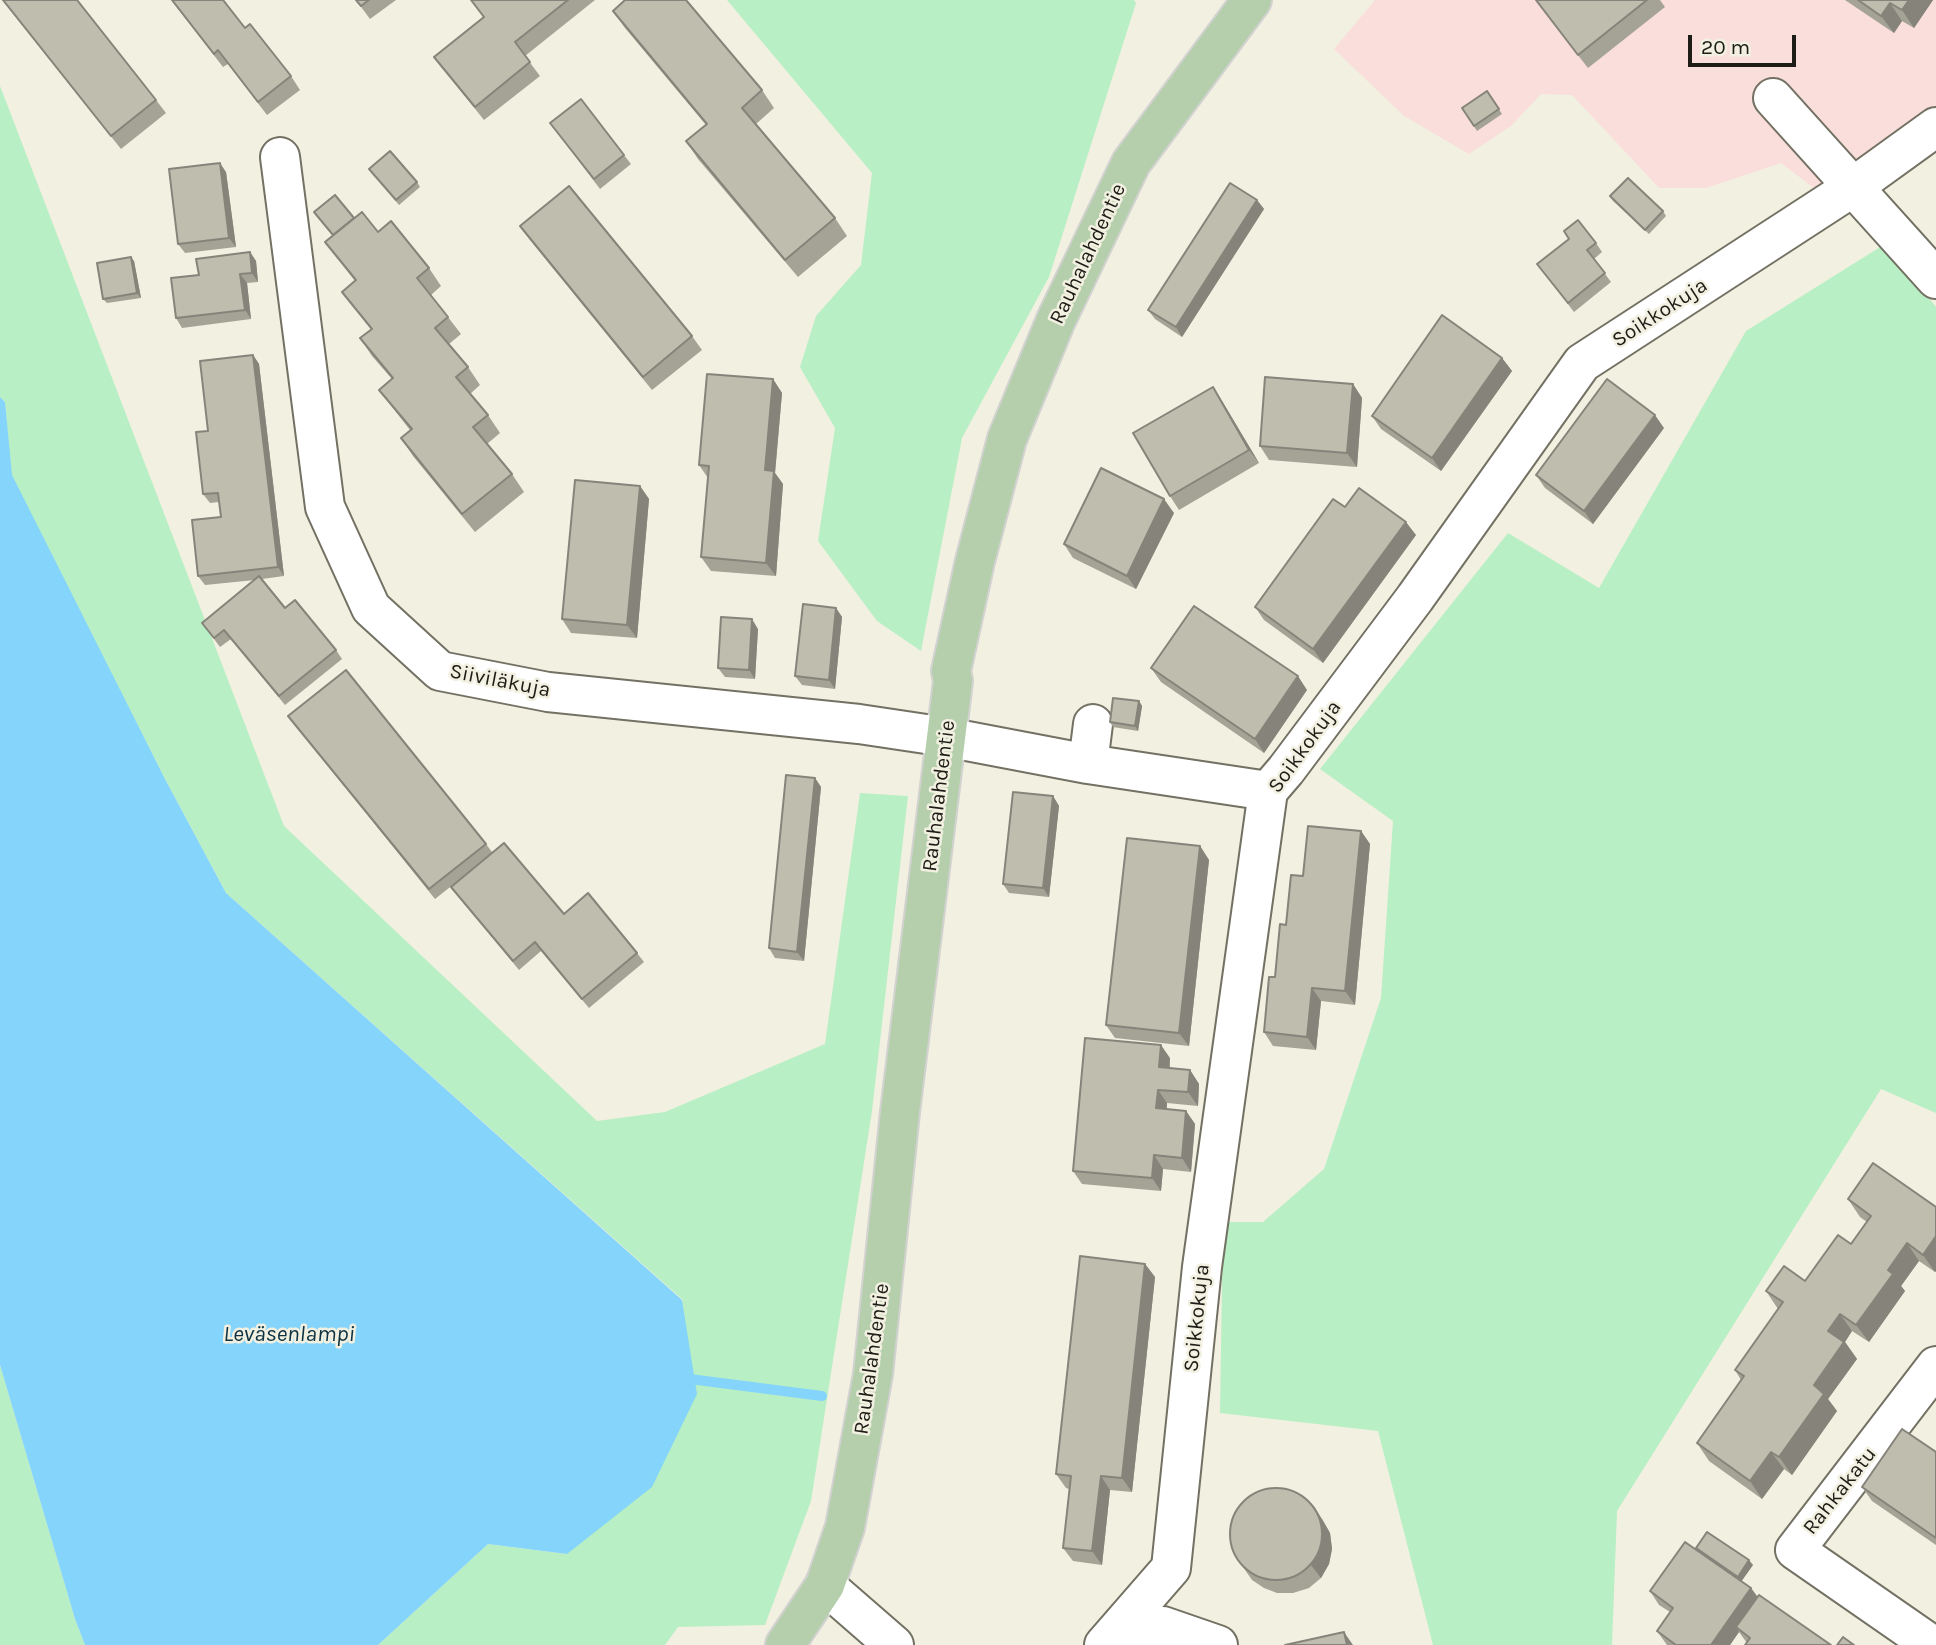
<!DOCTYPE html>
<html>
<head>
<meta charset="utf-8">
<style>
  body { margin:0 }
  #map { position:relative; width:1936px; height:1645px; overflow:hidden; background:#f2f0e0; font-family:Karla,sans-serif }
  canvas { display:block }
  .scale { position:absolute; left:1688px; top:35px; width:108px; height:32px; box-sizing:border-box; border:4px solid #1d1c16; border-top:0; padding-left:9px; font-size:21px; line-height:24px; white-space:nowrap; color:#1d1c16; -webkit-text-stroke:5px #f2f0e0; paint-order:stroke }
</style>
</head>
<body>
<div id="map">
<canvas width="1936" height="1645"></canvas>
<div class="scale">20 m</div>
</div>
<script>
const c = document.querySelector('canvas').getContext('2d');
c.lineJoin = 'round';
function paint(path, color) { c.fillStyle = color; c.fill(path, 'evenodd'); }
const shape = rows => new Path2D(rows.map(r => 'M' + r).join(''));
function stroke(path, color, width, dash) { c.strokeStyle = color; c.lineWidth = width; c.lineCap = dash ? 'butt' : 'round'; c.setLineDash(dash || []); c.stroke(path); }
function write(font, color, halo, rows, align = 'center') {
  c.font = font + ' Karla,sans-serif'; c.lineWidth = 5; c.setLineDash([]); c.textBaseline = 'middle'; c.strokeStyle = halo; c.fillStyle = color; for (const [text, x, y, turn = 0] of rows) {
    c.save(); c.translate(x, y); c.rotate((+turn || 0) * Math.PI / 180); c.textAlign = isNaN(turn) ? turn : align; if (halo) c.strokeText(text, 0, 0); c.fillText(text, 0, 0); c.restore();
  }
}
const commercial = shape([
  [1375,0,1936,0,1936,107,1819,192,1781,163,1706,188,1659,188,1572,95,1541,94,1511,126,1469,154,1404,116,1334,49]
]);
const green = shape([
  [727,0,1134,0,1136,3,1049,277,962,438,921,651,877,621,818,541,835,428,800,367,816,316,861,265,872,173],
  [0,86,284,826,597,1121,665,1112,825,1044,860,793,908,796,872,1111,811,1501,765,1625,678,1627,665,1645,378,1645,488,1544,567,1554,683,1300,226,893,165,779,11,475,5,402,0,397],
  [1885,244,1936,307,1936,1113,1881,1089,1617,1511,1612,1645,1433,1645,1378,1431,1220,1413,1223,1222,1263,1222,1324,1169,1381,998,1393,821,1320,769,1508,533,1599,588,1746,331],
  [0,1365,75,1619,85,1645,0,1645]
]);
const water = shape([
  [0,397,5,402,12,475,165,779,226,893,682,1300,697,1394,652,1487,567,1554,488,1544,378,1645,85,1645,75,1619,0,1365]
]);
const stream = shape([
  [682,1378,822,1396]
]);
const minor = shape([
  [1773,98,1936,279],
  [280,157,325,507,371,608,440,671,548,692,859,724,946,737,1088,764,1268,791],
  [1088,764,1093,724],
  [825,1585,894,1645],
  [1121,1626,1163,1626,1218,1645],
  [1104,1645,1171,1568,1202,1267,1268,791,1286,770,1415,598,1582,363,1853,187,1936,127],
  [1932,1645,1795,1550,1936,1366]
]);
const major = shape([
  [785,1645,825,1585,845,1527,873,1374,900,1112,953,681,951,671,975,561,1007,439,1056,320,1131,163,1252,0]
]);
const wall = shape([
  [2,0,77,0,156,100,166,113,121,149],
  [171,0,223,0,245,28,291,76,300,90,267,115,228,64,223,67],
  [356,0,396,0,370,19],
  [471,0,595,0,525,56,540,76,484,120,444,70,434,57,483,17],
  [1535,0,1660,0,1665,7,1588,68],
  [1845,0,1933,0,1914,28,1902,21,1894,33],
  [613,11,762,90,774,108,756,124,835,218,847,236,798,277,698,159,686,141,706,125,625,28],
  [1487,91,1502,114,1477,131,1462,108],
  [550,123,624,155,631,164,600,189],
  [226,172,236,247,185,253,178,244],
  [372,173,417,182,420,187,399,205],
  [1610,196,1663,211,1666,216,1649,234,1613,201],
  [1257,200,1264,209,1182,337,1155,319,1148,310],
  [354,218,378,232,429,268,441,286,431,295,461,334,449,344,468,367,480,385,470,394,488,415,500,433,487,444,512,474,524,492,475,532,413,456,401,438,410,430,392,407,379,390,392,379,372,356,360,338,371,329,342,292,355,281,325,242],
  [520,226,692,336,702,350,652,390,530,240],
  [1596,243,1602,252,1594,259,1611,282,1574,312,1537,264],
  [250,252,256,261,258,282,247,283,251,319,182,328,176,318,199,275],
  [134,261,141,298,107,303,103,299],
  [253,355,259,364,284,576,262,579,285,608,336,650,342,659,285,705,231,639,220,647,202,623,255,580,205,585,198,576,221,517,219,502,210,503,203,494,208,431],
  [1502,358,1512,371,1441,471,1381,429,1372,416],
  [773,379,782,393,775,473,783,484,776,576,711,571,701,557,708,478,699,465],
  [1353,384,1362,398,1357,467,1269,460,1260,446],
  [1222,401,1259,463,1179,510,1170,496],
  [1664,428,1593,524,1545,488,1536,475],
  [640,486,649,499,637,638,571,633,562,619],
  [1345,507,1416,535,1323,663,1264,620,1255,607],
  [1174,513,1136,589,1073,558,1064,544],
  [836,608,842,617,835,689,802,685,795,676],
  [758,629,755,679,725,677,718,668],
  [1151,668,1307,690,1264,753,1161,682],
  [1139,701,1142,706,1138,731,1113,727,1110,722],
  [288,716,486,844,492,852,564,914,637,953,644,962,589,1008,541,951,519,970,451,887,474,868,435,899],
  [815,778,821,787,804,961,775,958,769,948],
  [1053,796,1059,806,1049,897,1009,893,1003,884],
  [1361,831,1370,844,1355,1005,1321,1001,1316,1050,1273,1046,1264,1032,1286,925,1303,876],
  [1200,846,1209,860,1189,1046,1115,1038,1106,1025],
  [1170,1058,1170,1068,1190,1070,1199,1084,1198,1106,1167,1103,1167,1109,1186,1111,1195,1124,1191,1172,1163,1169,1161,1191,1082,1184,1073,1171],
  [1848,1199,1936,1207,1936,1271,1935,1272,1919,1261,1901,1286,1905,1291,1869,1342,1852,1331,1845,1342,1857,1359,1828,1399,1837,1411,1792,1475,1784,1469,1762,1499,1709,1461,1697,1443,1741,1380,1735,1370,1778,1309,1766,1291,1805,1281,1851,1244,1867,1222,1860,1217],
  [1145,1264,1155,1277,1132,1492,1110,1490,1102,1565,1073,1561,1063,1548,1069,1489,1066,1488,1056,1474],
  [1936,1452,1936,1545,1872,1501,1862,1487],
  [1322,1519,1330,1533,1332,1549,1329,1564,1321,1578,1309,1588,1293,1593,1277,1593,1264,1588,1252,1580,1234,1554],
  [1698,1550,1753,1565,1741,1581,1751,1588,1757,1596,1831,1645,1747,1643,1739,1632,1730,1645,1667,1645,1657,1631,1670,1612,1659,1605,1650,1591]
]);
const shadedWall = shape([
  [1909,0,1933,0,1914,28,1902,10],
  [1890,3,1902,21,1894,33,1881,16],
  [220,163,226,172,236,247,229,238],
  [1257,200,1264,209,1182,337,1176,327],
  [250,252,256,261,258,282,252,273],
  [131,257,134,261,141,298,137,293],
  [240,274,247,283,251,319,245,310],
  [253,355,259,364,284,576,278,567],
  [1502,358,1512,371,1441,471,1432,458],
  [773,379,782,393,775,473,783,484,776,576,766,563,765,470],
  [1353,384,1362,398,1357,467,1347,453],
  [1213,387,1222,401,1259,463,1249,450],
  [1655,415,1664,428,1593,524,1584,511],
  [640,486,649,499,637,638,627,625],
  [1164,499,1174,513,1136,589,1127,576],
  [1406,522,1416,535,1323,663,1313,649],
  [836,608,842,617,835,689,829,680],
  [752,619,758,629,755,679,749,670],
  [1298,676,1307,690,1264,753,1255,739],
  [1139,701,1142,706,1138,731,1135,726],
  [815,778,821,787,804,961,797,952],
  [1053,796,1059,806,1049,897,1043,888],
  [1361,831,1370,844,1355,1005,1345,991],
  [1200,846,1209,860,1189,1046,1179,1033],
  [1312,988,1321,1001,1316,1050,1307,1037],
  [1161,1045,1170,1058,1168,1081,1159,1067],
  [1190,1070,1199,1084,1198,1106,1188,1092],
  [1158,1090,1167,1103,1166,1121,1156,1108],
  [1186,1111,1195,1124,1191,1172,1182,1158],
  [1154,1155,1163,1169,1161,1191,1152,1178],
  [1936,1236,1936,1271,1935,1272,1923,1255],
  [1907,1243,1919,1261,1901,1286,1905,1291,1869,1342,1856,1325,1888,1270],
  [1145,1264,1155,1277,1132,1492,1122,1478],
  [1840,1314,1852,1331,1845,1342,1857,1359,1828,1399,1837,1411,1792,1475,1779,1457,1814,1385,1828,1331],
  [1771,1452,1784,1469,1762,1499,1750,1481],
  [1101,1476,1110,1490,1102,1565,1092,1551],
  [1313,1505,1322,1519,1330,1533,1332,1549,1329,1564,1321,1578,1311,1565],
  [1749,1560,1753,1565,1741,1582,1738,1577],
  [1751,1588,1761,1602,1736,1627,1739,1632,1730,1645,1711,1645],
  [1344,1632,1353,1645,1347,1645]
]);
const building = shape([
  [3,0,77,0,156,100,111,136,3,0],
  [172,0,223,0,245,28,250,24,291,76,258,102,218,50,214,54,172,0],
  [356,0,369,0,361,6,356,0],
  [471,0,568,0,515,42,530,62,475,107,434,57,484,17,471,0],
  [625,0,686,0,762,90,742,108,835,218,785,260,686,141,707,124,613,11,625,0],
  [1536,0,1647,0,1578,55,1536,0],
  [1858,0,1909,0,1902,10,1890,3,1881,16,1858,0],
  [1487,91,1499,109,1474,126,1462,108,1487,91],
  [581,99,624,155,594,179,550,123,581,99],
  [390,151,417,182,396,200,369,169,390,151],
  [220,163,229,238,178,244,169,169,220,163],
  [1628,178,1663,211,1645,230,1610,196,1628,178],
  [1230,183,1257,200,1176,327,1148,310,1230,183],
  [569,186,692,336,643,377,520,226,569,186],
  [335,195,354,218,333,235,314,212,335,195],
  [362,212,378,232,391,221,429,268,417,278,448,317,435,328,468,367,456,377,488,415,473,427,512,474,462,514,401,438,412,429,379,390,393,378,360,338,372,329,342,292,356,280,325,242,362,212],
  [1578,220,1596,243,1587,250,1605,273,1568,303,1537,264,1569,239,1564,231,1578,220],
  [250,252,252,273,240,274,245,310,176,318,171,278,199,275,196,259,250,252],
  [131,257,137,293,103,299,97,263,131,257],
  [1442,315,1502,358,1432,458,1372,416,1442,315],
  [253,355,278,567,198,576,192,520,221,517,218,493,203,494,196,432,208,431,200,361,253,355],
  [707,374,773,379,765,470,774,471,766,563,701,557,709,466,699,465,707,374],
  [1265,377,1353,384,1347,453,1260,446,1265,377],
  [1607,379,1655,415,1584,511,1536,475,1607,379],
  [1213,387,1249,450,1170,496,1133,433,1213,387],
  [1101,468,1164,499,1127,576,1064,544,1101,468],
  [575,480,640,486,627,625,562,619,575,480],
  [1359,488,1406,522,1313,649,1255,607,1333,499,1345,507,1359,488],
  [259,576,285,608,295,600,336,650,279,696,224,630,214,638,202,623,259,576],
  [803,604,836,608,829,680,795,676,803,604],
  [1194,606,1298,676,1255,739,1151,668,1194,606],
  [721,617,752,619,749,670,718,668,721,617],
  [346,670,486,844,429,889,288,716,346,670],
  [1113,698,1139,701,1135,726,1110,722,1113,698],
  [786,775,815,778,797,952,769,948,786,775],
  [1013,792,1053,796,1043,888,1003,884,1013,792],
  [1308,826,1361,831,1345,991,1312,988,1307,1037,1264,1032,1269,977,1275,977,1280,924,1286,925,1291,875,1303,876,1308,826],
  [1127,838,1200,846,1179,1033,1106,1025,1127,838],
  [504,843,564,914,588,893,637,953,582,999,535,942,513,961,451,887,504,843],
  [1085,1038,1161,1045,1159,1067,1190,1070,1188,1092,1158,1090,1156,1108,1186,1111,1182,1158,1154,1155,1152,1178,1073,1171,1085,1038],
  [1873,1163,1936,1207,1936,1236,1923,1255,1907,1243,1888,1270,1893,1274,1856,1325,1840,1314,1828,1331,1844,1342,1814,1385,1824,1394,1779,1457,1771,1452,1750,1481,1697,1443,1744,1376,1735,1370,1783,1302,1766,1291,1784,1266,1805,1281,1838,1235,1851,1244,1871,1216,1848,1199,1873,1163],
  [1080,1256,1145,1264,1122,1478,1101,1476,1092,1551,1063,1548,1071,1476,1056,1474,1080,1256],
  [1902,1429,1936,1452,1936,1538,1862,1487,1902,1429],
  '1230 1534a46 46 0 1 1 92 0a46 46 0 1 1-92 0Z',
  [1707,1532,1749,1560,1738,1577,1696,1548,1707,1532],
  [1685,1542,1751,1588,1711,1645,1676,1645,1657,1631,1673,1608,1650,1591,1685,1542],
  [1759,1595,1831,1645,1745,1645,1750,1638,1736,1627,1759,1595],
  [1344,1632,1347,1645,1285,1645,1344,1632],
  [1843,1637,1854,1645,1837,1645,1843,1637]
]);
const streetNames = [
  ["Rauhalahdentie",1088,254,-65],
  ["Soikkokuja",1660,313,-33],
  ["Siiviläkuja",500,681,11],
  ["Soikkokuja",1305,747,-54],
  ["Rauhalahdentie",939,796,-83],
  ["Soikkokuja",1197,1318,-84],
  ["Rauhalahdentie",872,1359,-82],
  ["Rahkakatu",1840,1491,-52]
];
const waterNames = [
  ["Leväsenlampi",289,1334]
];
paint(commercial, '#f9dedb');
paint(green, '#b8efc5');
paint(water, '#84d4fb');
stroke(stream, '#84d4fb', 10);
stroke(minor, '#737163', 42);
stroke(major, '#d2d2d0', 42);
stroke(minor, '#fff', 38);
stroke(major, '#b5cfad', 38);
paint(wall, '#a4a396');
paint(shadedWall, '#86847a');
paint(building, '#bfbdae');
stroke(building, '#86847a', 2);
write('21px', '#1d1c16', '#f2f0e0', streetNames);
write('italic 23px', '#0d3242', '#f2f0e0', waterNames);
</script>
</body>
</html>
